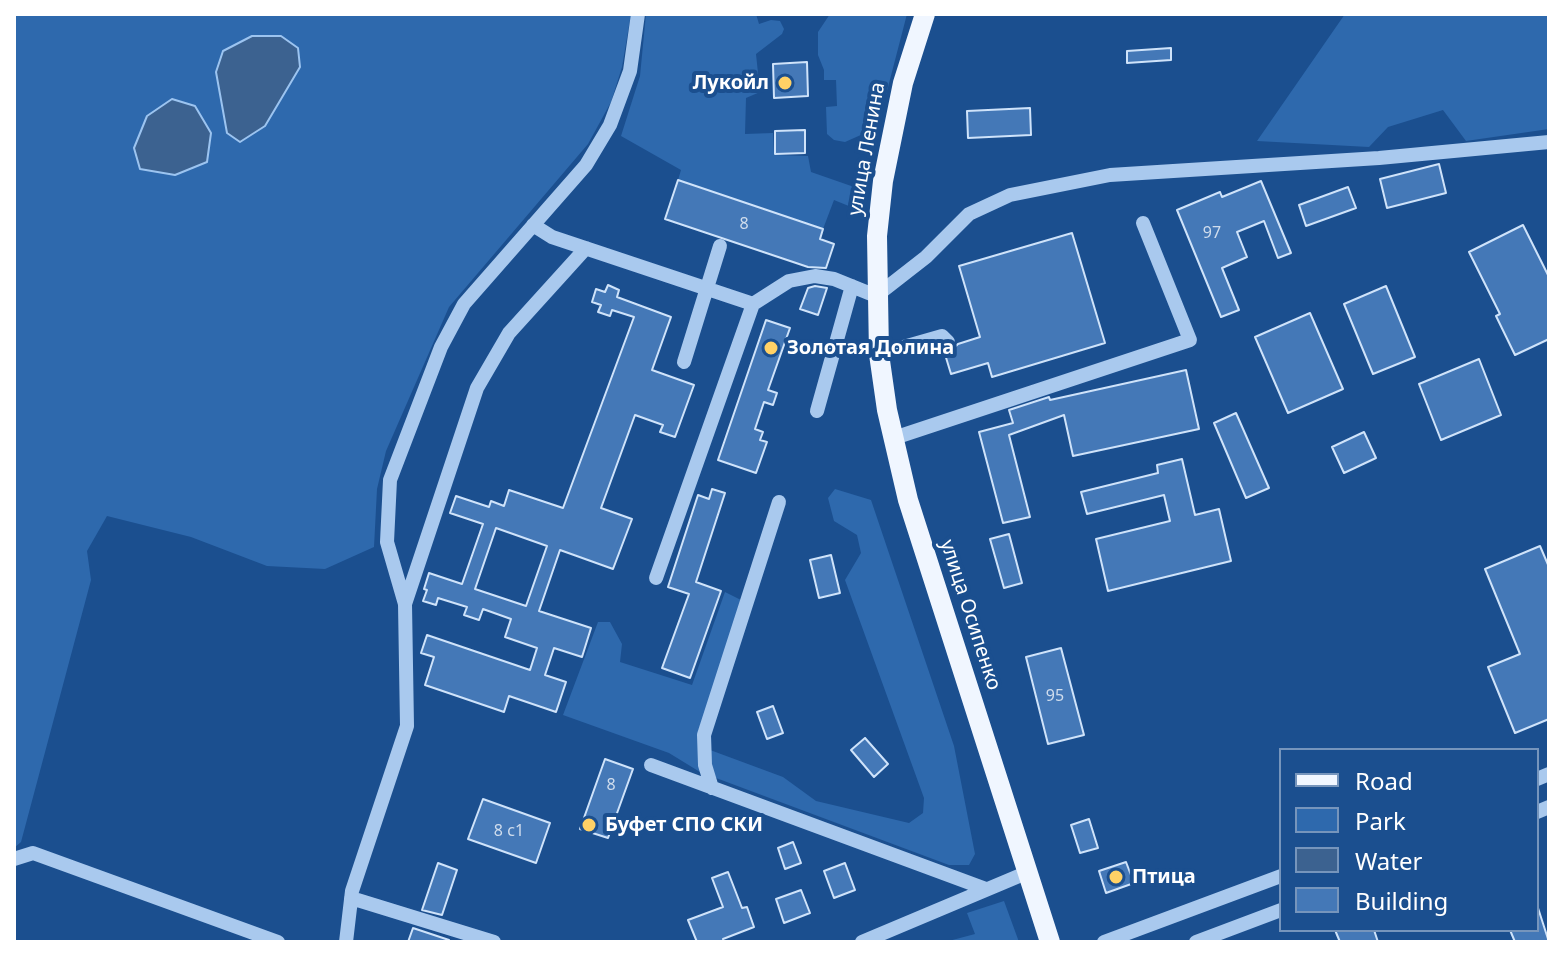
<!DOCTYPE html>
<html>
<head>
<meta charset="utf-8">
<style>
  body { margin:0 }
  #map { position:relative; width:1563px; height:956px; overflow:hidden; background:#1b4f8f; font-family:"Noto Sans",sans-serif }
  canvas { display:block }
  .frame { position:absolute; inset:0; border:16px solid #fff; pointer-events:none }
  .legend { position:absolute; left:1279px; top:748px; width:260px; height:184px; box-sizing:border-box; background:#1b4f8f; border:2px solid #7695bc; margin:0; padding:10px 14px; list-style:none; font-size:24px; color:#fff }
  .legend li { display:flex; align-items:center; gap:16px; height:40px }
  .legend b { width:40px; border:2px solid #7695bc }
</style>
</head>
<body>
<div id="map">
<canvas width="1563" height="956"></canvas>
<div class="frame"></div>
<ul class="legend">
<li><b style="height:10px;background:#f0f6ff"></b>Road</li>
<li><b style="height:22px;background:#2e69ad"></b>Park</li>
<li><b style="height:22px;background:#3c6290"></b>Water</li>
<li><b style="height:22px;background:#4478b7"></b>Building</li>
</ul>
</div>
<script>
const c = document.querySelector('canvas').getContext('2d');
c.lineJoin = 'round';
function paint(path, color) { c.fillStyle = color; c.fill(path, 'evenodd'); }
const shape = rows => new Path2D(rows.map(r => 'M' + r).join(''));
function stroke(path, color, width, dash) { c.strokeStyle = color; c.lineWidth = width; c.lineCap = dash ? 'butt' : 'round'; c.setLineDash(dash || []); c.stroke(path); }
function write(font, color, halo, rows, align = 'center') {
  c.font = font + ' "Noto Sans",sans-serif'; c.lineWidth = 8; c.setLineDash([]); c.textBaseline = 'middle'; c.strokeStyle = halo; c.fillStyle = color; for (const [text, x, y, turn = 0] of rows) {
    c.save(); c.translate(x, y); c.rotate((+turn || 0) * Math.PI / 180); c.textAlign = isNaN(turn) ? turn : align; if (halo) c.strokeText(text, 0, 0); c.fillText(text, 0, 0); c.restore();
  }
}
const green = shape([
  [14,14,631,14,622,67,611,102,588,144,449,307,386,451,377,489,374,547,325,569,267,566,191,537,107,516,87,551,91,580,21,842,14,848],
  [252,36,240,142,227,132,216,72,223,51],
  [646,14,756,14,759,24,771,20,780,21,784,29,782,34,756,54,760,92,746,98,745,134,773,133,774,155,808,156,811,172,857,188,863,198,861,211,834,200,823,229,678,180,681,170,621,136,640,76],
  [830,14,907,14,880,118,863,134,845,142,834,140,827,134,826,107,837,106,836,80,824,80,824,70,818,55,818,32],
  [1345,14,1549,14,1549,129,1466,141,1443,110,1388,127,1369,147,1257,141],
  [835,489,871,500,954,746,975,854,969,865,949,865,700,772,669,753,563,715,598,622,610,622,622,644,620,662,692,685,725,592,743,601,745,628,698,731,702,747,783,777,816,801,909,823,923,813,924,798,845,580,861,553,857,535,834,521,828,498],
  [1004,901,1019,942,945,942,975,934,967,913]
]);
const water = shape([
  [252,36,281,36,298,48,300,67,265,126,240,142,227,133,216,72,223,51,252,36],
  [172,99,195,106,211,133,207,162,175,175,140,169,134,148,147,116,172,99]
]);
const building = shape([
  [1171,48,1171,60,1127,63,1127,51,1171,48],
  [807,62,808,96,774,98,773,64,807,62],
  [1030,108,1031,135,968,138,967,111,1030,108],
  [805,130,805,153,775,154,775,131,805,130],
  [1439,164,1446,193,1387,208,1380,179,1439,164],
  [678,180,823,229,820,239,834,244,826,268,808,267,665,219,678,180],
  [1261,181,1291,253,1278,258,1264,221,1237,232,1247,257,1222,268,1239,310,1221,317,1177,210,1220,192,1222,197,1261,181],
  [1348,187,1356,208,1306,226,1299,205,1348,187],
  [1523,225,1549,277,1549,339,1515,355,1496,316,1500,314,1469,252,1523,225],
  [1072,233,1105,343,992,377,988,363,951,374,944,351,951,351,958,344,980,337,959,266,1072,233],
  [608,285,619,290,617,297,671,317,652,370,694,385,675,437,660,432,663,425,635,415,601,508,632,519,613,569,560,550,539,611,591,628,582,657,554,648,545,675,566,682,556,712,509,696,504,712,425,685,434,657,421,653,427,635,530,670,537,648,505,637,511,619,483,609,479,620,464,615,467,607,438,598,436,605,423,601,427,590,424,589,429,573,462,584,483,524,450,513,456,496,489,507,491,501,504,506,509,490,563,508,634,317,612,310,610,316,598,312,601,305,592,302,596,289,605,292,608,285],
  [496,528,547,546,526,606,475,589,496,528],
  [815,286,827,288,818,315,800,309,808,288,815,286],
  [1386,286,1415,357,1373,374,1344,304,1386,286],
  [1310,313,1343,389,1288,413,1255,337,1310,313],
  [766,320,790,328,768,390,777,393,773,405,764,402,755,429,763,432,760,440,767,442,756,473,718,460,766,320],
  [1479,359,1501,415,1441,440,1419,384,1479,359],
  [1186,370,1199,429,1073,456,1064,415,1009,435,1030,517,1003,523,979,432,1013,423,1009,410,1049,397,1050,400,1186,370],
  [1236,413,1269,488,1246,498,1214,423,1236,413],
  [1364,432,1376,458,1344,473,1332,447,1364,432],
  [1182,459,1195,515,1219,509,1231,561,1108,591,1096,539,1170,521,1164,495,1087,514,1081,492,1158,473,1157,465,1182,459],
  [712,489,725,493,696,582,721,591,690,678,662,668,689,594,668,587,698,495,709,499,712,489],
  [1009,534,1022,583,1004,588,990,539,1009,534],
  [1540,546,1549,567,1549,719,1515,733,1488,667,1520,654,1485,569,1540,546],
  [831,555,840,593,819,598,810,560,831,555],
  [1061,648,1084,735,1048,744,1026,657,1061,648],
  [773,706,783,733,767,739,757,712,773,706],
  [865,738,888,764,874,777,851,750,865,738],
  [605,759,633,769,608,838,580,829,605,759],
  [483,799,550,823,536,863,468,839,483,799],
  [1089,819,1098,848,1080,853,1071,825,1089,819],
  [793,842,801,863,785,869,778,848,793,842],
  [1126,862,1134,883,1106,893,1099,871,1126,862],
  [438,863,457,870,442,915,422,910,438,863],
  [845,863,855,890,834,898,824,871,845,863],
  [728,872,742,908,747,907,754,927,723,939,724,942,697,942,688,920,723,907,712,878,728,872],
  [801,890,810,913,784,923,776,899,801,890],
  [1538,908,1549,942,1515,942,1510,930,1537,930,1538,908],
  [413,928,449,940,449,942,408,942,413,928],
  [1335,930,1374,930,1378,942,1340,942,1335,930]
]);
const minor = shape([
  [533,225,552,237,753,304],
  [879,354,942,336,948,342],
  [684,362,720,246],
  [817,411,852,286],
  [894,438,1190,340,1143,223],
  [656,578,753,304,789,281,815,276,834,279,876,296,926,257,969,214,1010,195,1110,175,1379,158,1549,142],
  [405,604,477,388,509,333,586,248],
  [651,765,986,889],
  [1537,779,1549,774],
  [712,788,705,765,704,735,779,502],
  [1537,812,1549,807],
  [14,859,33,853,278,942],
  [351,898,494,942],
  [346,942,352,891,407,726,405,604,387,542,390,480,441,347,464,304,586,165,610,125,630,71,638,14],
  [862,942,1026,873],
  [1104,942,1281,876],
  [1196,942,1281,910]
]);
const major = shape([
  [925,14,903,83,883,181,877,236,879,354,887,410,908,500,1050,942]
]);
const markers = [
  [785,83,8,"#ffd166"],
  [771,348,8,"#ffd166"],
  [589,825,8,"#ffd166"],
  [1116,877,8,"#ffd166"]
];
const numberNames = [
  ["8",744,224],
  ["97",1212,233],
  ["95",1055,696],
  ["8",611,785],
  ["8 с1",509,831]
];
const poiNames = [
  ["Лукойл",769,83,"right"],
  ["Золотая Долина",787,348],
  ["Буфет СПО СКИ",605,825],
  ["Птица",1132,877]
];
const streetNames = [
  ["улица Ленина",867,149,-80],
  ["улица Осипенко",970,615,72]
];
paint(green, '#2e69ad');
paint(water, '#3c6290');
stroke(water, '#9cc4f0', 2);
paint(building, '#4478b7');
stroke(building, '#cfe3fa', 2);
stroke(minor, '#a9c9ee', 14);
stroke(major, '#f0f6ff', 20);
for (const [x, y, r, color] of markers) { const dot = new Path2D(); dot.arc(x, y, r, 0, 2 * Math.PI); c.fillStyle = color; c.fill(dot); stroke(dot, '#1b4f8f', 3); }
write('16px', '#d0dded', null, numberNames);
write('bold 20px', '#fff', '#1b4f8f', poiNames, 'left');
write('20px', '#fff', '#1b4f8f', streetNames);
</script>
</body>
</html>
